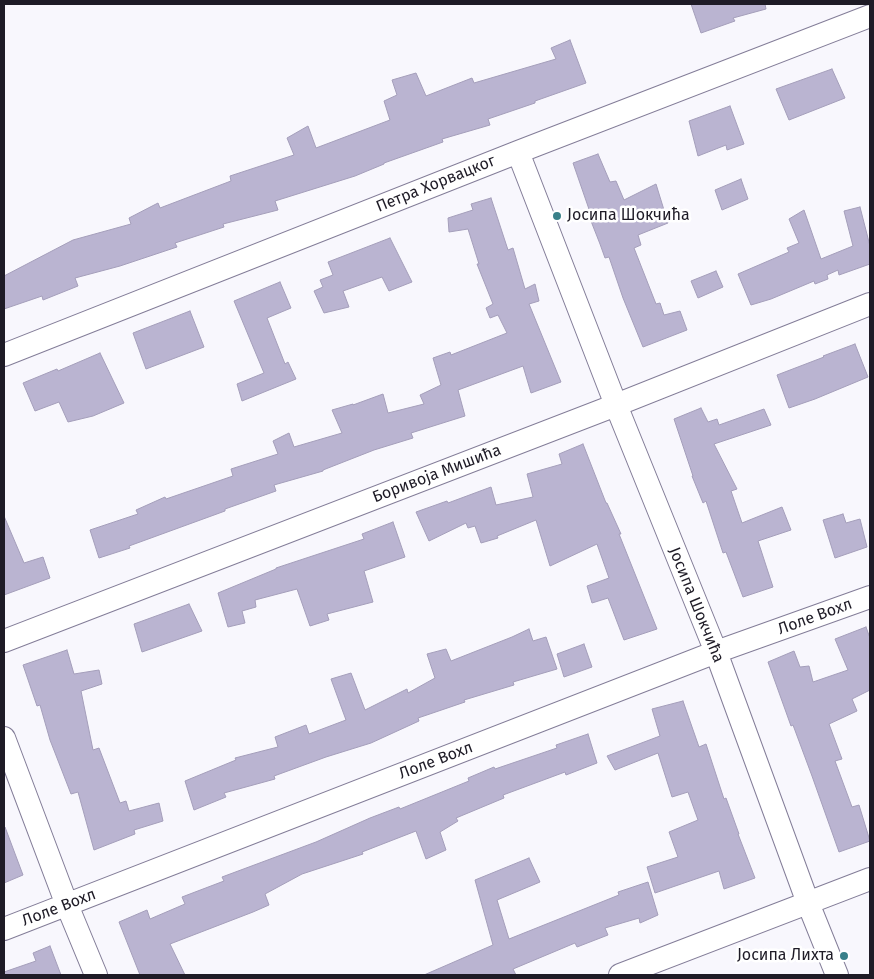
<!DOCTYPE html>
<html>
<head>
<meta charset="utf-8">
<style>
  body { margin:0 }
  #map { position:relative; width:874px; height:979px; overflow:hidden; background:#f8f7fd; font-family:"Fira Sans",sans-serif }
  canvas { display:block }
  .frame { position:absolute; inset:0; border:5px solid #1e1b26; pointer-events:none }
</style>
</head>
<body>
<div id="map">
<canvas width="874" height="979"></canvas>
<div class="frame"></div>
</div>
<script>
const c = document.querySelector('canvas').getContext('2d');
c.lineJoin = 'round';
function paint(path, color) { c.fillStyle = color; c.fill(path, 'evenodd'); }
const shape = rows => new Path2D(rows.map(r => 'M' + r).join(''));
function stroke(path, color, width, dash) { c.strokeStyle = color; c.lineWidth = width; c.lineCap = dash ? 'butt' : 'round'; c.setLineDash(dash || []); c.stroke(path); }
function write(font, color, halo, rows, align = 'center') {
  c.font = font + ' "Fira Sans",sans-serif'; c.lineWidth = 5; c.setLineDash([]); c.textBaseline = 'middle'; c.strokeStyle = halo; c.fillStyle = color; for (const [text, x, y, turn = 0] of rows) {
    c.save(); c.translate(x, y); c.rotate((+turn || 0) * Math.PI / 180); c.textAlign = isNaN(turn) ? turn : align; if (halo) c.strokeText(text, 0, 0); c.fillText(text, 0, 0); c.restore();
  }
}
const building = shape([
  [691,4,765,4,766,9,733,18,735,21,701,33,691,4],
  [570,40,586,83,535,101,535,103,488,119,490,125,442,139,443,142,384,163,384,164,355,176,275,201,278,210,223,224,224,227,175,243,177,247,120,266,75,278,78,286,43,300,42,296,4,309,4,276,73,240,131,224,129,218,158,203,160,208,231,181,230,176,294,155,287,138,308,126,316,148,390,120,384,101,397,95,392,80,416,73,426,96,472,78,474,83,556,59,551,48,570,40],
  [832,69,845,98,789,120,776,89,832,69],
  [730,106,744,144,727,150,726,145,698,156,689,121,730,106],
  [598,154,610,182,616,181,624,200,656,184,668,223,638,235,641,245,634,248,656,304,660,303,664,315,680,311,687,330,643,347,623,298,609,257,605,258,600,244,589,216,591,215,573,163,598,154],
  [741,179,748,199,722,210,715,190,741,179],
  [491,198,508,250,513,248,525,289,535,284,539,301,529,304,561,382,531,393,523,366,458,390,465,416,411,433,413,438,374,450,323,470,323,471,274,485,276,491,225,509,225,511,129,546,130,548,99,558,90,530,138,514,136,510,165,497,166,499,233,476,231,469,278,454,273,441,289,433,294,447,342,433,332,410,353,404,353,405,383,394,388,413,424,404,420,395,441,385,433,358,450,352,451,355,507,333,498,315,490,318,486,308,493,304,477,264,479,264,468,229,449,232,448,218,473,210,471,204,491,198],
  [860,207,870,246,870,264,839,275,838,270,827,275,828,279,815,284,814,281,771,299,751,305,738,274,789,252,787,248,799,243,789,219,804,210,821,259,853,246,844,211,860,207],
  [390,238,412,282,389,291,382,277,343,291,349,307,324,313,314,291,323,287,320,280,333,275,328,262,390,238],
  [716,271,723,287,698,298,691,281,716,271],
  [280,282,291,308,267,318,285,364,288,362,296,379,242,401,237,384,264,373,234,301,280,282],
  [190,311,204,347,146,369,133,333,190,311],
  [855,344,868,377,815,399,789,408,777,375,824,357,823,356,855,344],
  [100,353,124,403,93,416,68,422,59,402,35,411,23,383,57,369,58,371,100,353],
  [701,408,708,422,717,419,719,425,764,409,771,425,714,444,737,489,731,491,742,523,782,507,791,530,758,541,773,587,743,597,726,552,723,553,706,501,703,503,692,476,693,476,674,419,701,408],
  [583,444,606,503,607,503,621,534,619,534,657,629,624,640,608,598,592,603,587,586,609,578,597,544,550,566,536,520,497,536,498,538,481,543,475,526,468,528,466,523,429,541,416,512,447,501,448,503,491,487,496,505,533,497,527,474,562,464,559,454,583,444],
  [843,514,846,523,860,519,867,547,835,558,823,520,843,514],
  [4,516,24,563,43,557,50,578,4,595,4,516],
  [393,522,405,557,364,571,373,602,327,614,329,620,310,626,297,589,255,600,256,607,242,611,245,623,228,627,218,593,276,569,276,568,364,539,362,534,393,522],
  [189,604,202,631,142,652,134,624,189,604],
  [866,627,870,638,870,690,852,699,857,711,829,724,842,759,835,761,852,807,859,805,870,841,839,852,812,776,793,725,791,726,768,662,794,651,800,667,809,666,813,682,848,670,835,639,866,627],
  [529,629,533,641,546,637,557,669,513,682,514,685,464,700,465,702,418,718,419,721,371,743,326,757,274,776,275,779,224,793,226,797,194,810,185,781,236,760,235,758,278,747,275,737,306,725,309,734,346,720,331,679,351,673,365,710,407,689,408,693,435,678,427,654,446,649,451,661,512,637,529,629],
  [584,644,592,667,564,677,557,654,584,644],
  [67,650,74,674,99,670,102,684,81,691,93,750,99,748,120,803,126,801,129,811,159,803,163,821,134,830,135,834,94,850,78,792,71,794,50,740,40,705,37,706,23,665,67,650],
  [683,701,699,747,706,744,724,799,726,798,739,834,738,834,755,878,724,889,719,871,655,893,647,867,678,857,669,832,698,820,688,792,672,797,658,753,615,770,607,756,660,736,652,709,683,701],
  [588,734,597,763,566,775,565,772,503,795,504,798,456,818,458,821,440,832,446,850,426,859,416,831,362,852,363,854,302,874,265,894,269,905,253,912,170,944,185,975,140,975,119,922,147,910,150,919,185,904,182,897,224,881,222,877,316,842,370,818,399,807,400,809,469,781,468,778,494,767,495,769,557,748,556,745,588,734],
  [4,827,5,827,23,875,4,883,4,827],
  [529,858,540,882,497,900,509,939,619,895,618,892,648,882,658,915,640,923,639,918,605,928,608,935,577,947,575,943,513,969,516,975,424,975,493,945,475,880,529,858],
  [50,946,61,975,4,975,4,972,36,961,33,953,50,946]
]);
const street = shape([
  [518,152,616,405,716,652,808,903,837,975],
  [4,355,518,152,870,16],
  [4,641,616,405,870,304],
  [4,738,67,905,96,975],
  [4,929,716,652,870,597],
  [620,975,870,879]
]);
const markers = [
  [557,216,5,"#398089"],
  [844,956,5,"#398089"]
];
const streetNames = [
  ["Петра Хорвацког",436,184,-22],
  ["Боривоја Мишића",437,474,-21],
  ["Јосипа Шокчића",696,605,68],
  ["Лоле Вохл",815,617,-20],
  ["Лоле Вохл",436,761,-21],
  ["Лоле Вохл",59,908,-21]
];
const poiNames = [
  ["Јосипа Шокчића",567,216],
  ["Јосипа Лихта",834,956,"right"]
];
paint(building, '#bab4d1');
stroke(building, '#a49eba', 1);
stroke(street, '#837d98', 24);
stroke(street, '#fff', 22);
for (const [x, y, r, color] of markers) { const dot = new Path2D(); dot.arc(x, y, r, 0, 2 * Math.PI); c.fillStyle = color; c.fill(dot); stroke(dot, '#fff', 2); }
write('16px', '#1e1b26', '#fff', streetNames);
write('16px', '#1e1b26', '#fff', poiNames, 'left');
</script>
</body>
</html>
